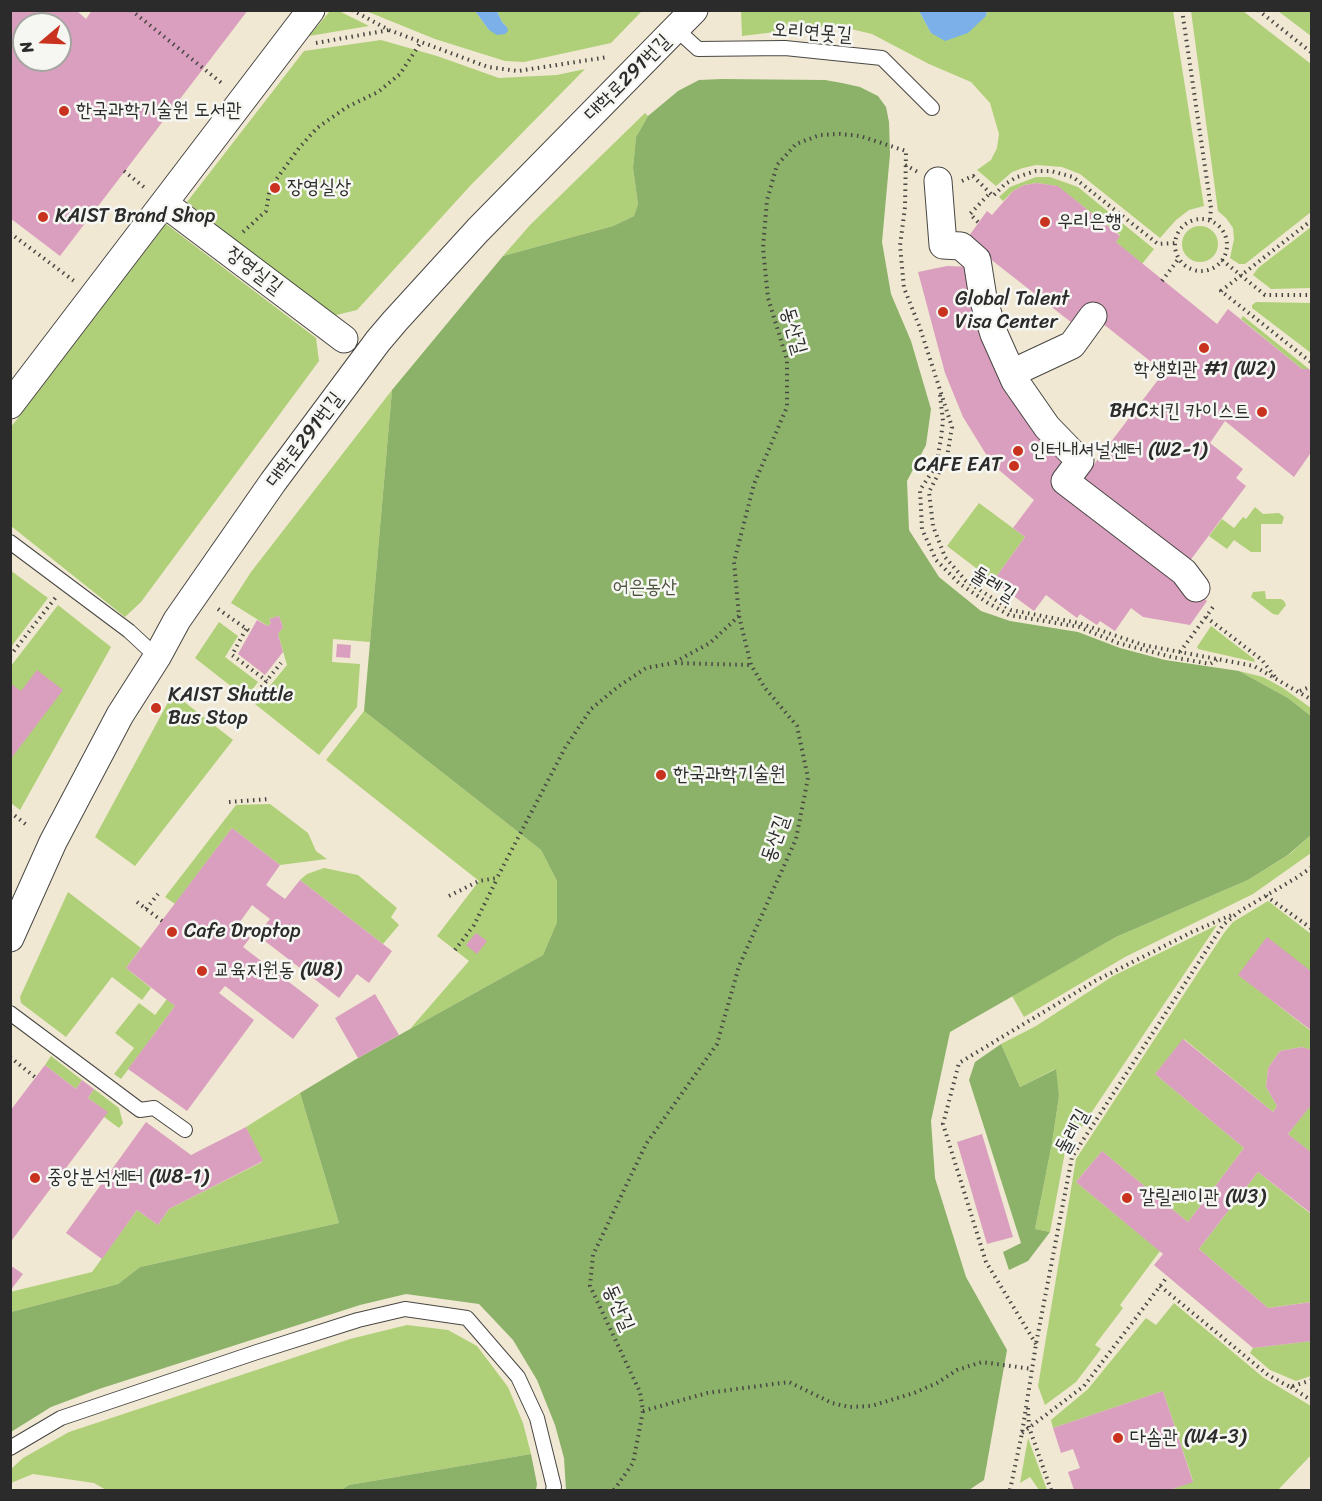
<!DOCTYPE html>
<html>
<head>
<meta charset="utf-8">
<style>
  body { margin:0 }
  #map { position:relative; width:1322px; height:1501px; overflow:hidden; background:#f0e8d2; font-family:Sriracha,sans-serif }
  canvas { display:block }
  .frame { position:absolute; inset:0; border:12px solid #2b2b2b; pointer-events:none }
  .north { position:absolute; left:12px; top:12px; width:60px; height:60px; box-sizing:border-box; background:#f6f6f2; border:2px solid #a5a5a2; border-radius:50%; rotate:251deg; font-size:16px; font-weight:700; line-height:24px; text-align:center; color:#2b2b2b }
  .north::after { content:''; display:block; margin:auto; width:21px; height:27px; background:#c8321e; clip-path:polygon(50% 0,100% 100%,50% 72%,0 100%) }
</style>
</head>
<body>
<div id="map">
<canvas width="1322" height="1501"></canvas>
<div class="frame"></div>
<div class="north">N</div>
</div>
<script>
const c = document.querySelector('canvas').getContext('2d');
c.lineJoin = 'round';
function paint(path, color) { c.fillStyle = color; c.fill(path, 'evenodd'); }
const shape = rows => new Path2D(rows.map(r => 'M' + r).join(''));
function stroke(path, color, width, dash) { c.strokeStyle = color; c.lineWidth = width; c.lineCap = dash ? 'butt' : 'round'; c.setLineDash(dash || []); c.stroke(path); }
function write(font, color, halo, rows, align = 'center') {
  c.font = font + ' Sriracha,"Poor Story",sans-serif'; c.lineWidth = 5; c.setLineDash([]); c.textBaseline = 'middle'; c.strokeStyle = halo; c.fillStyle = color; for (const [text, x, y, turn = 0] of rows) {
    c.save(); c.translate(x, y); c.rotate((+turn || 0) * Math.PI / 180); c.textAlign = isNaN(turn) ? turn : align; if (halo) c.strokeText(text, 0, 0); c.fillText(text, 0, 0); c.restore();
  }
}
const green = shape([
  [744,10,919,11,931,33,986,16,987,11,1173,11,1204,206,1189,210,1176,220,1160,238,1080,174,1062,167,1036,165,1023,168,1012,172,996,186,977,170,991,160,997,148,999,134,990,103,971,82,929,64,872,34,834,25,742,36,741,11],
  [1310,10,1311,36,1278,11,1278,10],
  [330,11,339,11,369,26,309,36],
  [366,11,475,11,489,30,507,27,502,22,497,11,642,11,611,43,524,62,505,61,435,39],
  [1191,11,1243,11,1311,64,1311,212,1245,264,1239,264,1230,258,1234,239,1233,228,1226,218,1218,211],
  [381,40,437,56,499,78,557,75,585,69,470,186,357,310,332,316,187,202,304,51],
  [645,113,648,116,636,137,633,168,638,204,634,216,613,226,503,256,530,225],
  [1036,177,1050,177,1078,187,1154,249,1142,264,1116,242,1120,235,1057,186,1037,183,1024,185,1013,191,1003,201,999,197,1010,187],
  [166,224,316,338,319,361,141,602,125,617,11,526,11,427],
  '1182 244a18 18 0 1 1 36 0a18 18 0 1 1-36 0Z',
  [1311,227,1311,288,1271,289,1253,275,1258,268],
  [1256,302,1311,303,1311,353,1252,308,1252,305],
  [1243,316,1309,369,1302,369,1241,319],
  [392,390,370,642,333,639,332,662,360,664,357,707,319,755,255,704,287,665,278,634,283,627,279,616,269,619,271,623,268,626,231,603,251,572],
  [979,503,1025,537,993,581,947,546],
  [1255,507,1263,514,1279,513,1284,517,1282,524,1261,524,1261,552,1251,552,1234,540,1227,549,1209,536,1222,519,1234,528,1243,517,1246,519],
  [10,570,48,598,11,647,10,647],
  [1265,591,1266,599,1281,599,1284,601,1286,605,1278,615,1273,614,1251,597,1253,592],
  [58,605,111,647,20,810,11,803,11,666],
  [219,622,238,636,225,657,258,682,246,698,195,658],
  [1211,626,1254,659,1255,662,1198,649,1197,647],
  [1239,671,1263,677,1283,688,1311,708,1311,716,1288,698],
  [173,693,233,740,135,866,95,837],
  [364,711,541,850,557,881,557,922,543,955,410,1029,469,961,437,936,479,881,326,760],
  [270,804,308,833,316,851,327,859,280,865,232,828,175,904,165,897,236,805],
  [1311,835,1311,853,1253,894,1125,957,1024,1017,1012,996,1116,937,1248,880,1290,854],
  [324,868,358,875,397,908,391,917,399,925,383,944,300,880,307,874],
  [68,892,141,948,126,968,151,988,142,1000,112,977,66,1037,21,1003,20,997],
  [1268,901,1311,934,1311,972,1239,975,1311,1031,1311,1050,1302,1047,1280,1051,1268,1068,1266,1087,1277,1106,1273,1112,1184,1039,1155,1074,1244,1148,1188,1222,1102,1151,1076,1182,1160,1251,1120,1305,1123,1308,1095,1345,1101,1349,1076,1382,1045,1405,1038,1386,1076,1159,1224,933,1233,922],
  [1217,925,1065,1152,1050,1232,1035,1229,1052,1143,1059,1096,1055,1069,1020,1087,1001,1044,1036,1026,1113,976],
  [167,999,175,1006,121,1079,114,1074,134,1048,115,1033,139,1003,155,1015],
  [51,1056,82,1080,76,1089,45,1065],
  [94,1089,119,1108,123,1123,119,1128,104,1117,107,1112,88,1098],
  [300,1093,339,1223,140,1267,118,1284,11,1312,10,1292,92,1272,137,1210,158,1225,169,1209,262,1162,246,1127],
  [1311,1104,1311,1153,1288,1134],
  [1258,1172,1311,1214,1311,1302,1268,1308,1199,1249],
  [1174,1303,1264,1378,1311,1406,1311,1455,1278,1490,1174,1490,1173,1489,1193,1481,1163,1391,1053,1428,1051,1420,1088,1389,1146,1318,1156,1325],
  [407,1325,448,1330,477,1346,508,1387,523,1423,531,1454,349,1485,341,1490,106,1490,94,1483,33,1474,11,1483,11,1469,23,1458,69,1432,350,1339],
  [1311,1341,1311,1376,1296,1381,1270,1370,1250,1353,1253,1348],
  [1028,1438,1047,1490,1039,1490,1030,1477,1020,1483]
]);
const forest = shape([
  [722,79,825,80,842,83,860,87,878,96,886,107,889,122,890,154,882,242,891,294,911,341,931,409,926,445,907,481,909,530,939,577,981,611,1010,621,1078,632,1120,648,1165,660,1239,671,1288,698,1311,716,1311,835,1288,855,1248,880,1116,937,950,1032,931,1121,935,1178,966,1277,1007,1350,984,1480,969,1490,566,1490,564,1458,555,1425,537,1380,513,1340,479,1304,406,1294,360,1305,99,1389,51,1407,11,1432,11,1312,118,1284,140,1267,339,1223,300,1093,358,1058,543,955,557,922,557,881,541,850,364,711,392,390,503,256,613,226,634,216,638,204,633,168,636,137,648,116,678,91,699,80],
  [1001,1044,1020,1087,1056,1069,1059,1096,1052,1143,1035,1229,1050,1232,1028,1261,1009,1270,1003,1252,1021,1243,969,1080,975,1062],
  [531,1454,537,1484,536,1490,341,1490,349,1485]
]);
const water = shape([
  [475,11,497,11,502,22,507,27,508,31,505,34,497,35,489,30],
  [919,11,987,11,986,16,968,33,945,41,931,33]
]);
const building = shape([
  [10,10,76,10,86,19,92,10,248,10,60,256,10,218],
  [24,24,60,24,60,60,24,60],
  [1037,183,1058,186,1120,236,1116,242,1217,324,1228,309,1302,369,1309,369,1312,373,1312,451,1294,477,1225,421,1210,443,1243,469,1236,478,1246,486,1189,562,1082,480,1164,372,1088,312,1076,326,966,240,987,211,992,215,1013,191,1024,185],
  [947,266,975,267,1002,377,1018,409,1039,438,1064,464,1051,481,1207,601,1190,625,1143,617,1131,608,1115,631,1100,621,1097,625,1080,614,1077,618,1046,595,1034,611,993,581,1025,537,1013,528,1034,500,992,464,963,417,945,373,918,272],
  [279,616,283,627,278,634,283,652,265,675,238,654,257,620,268,626,271,623,269,619],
  [337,644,351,645,350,658,336,657],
  [37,670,63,690,10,760,10,683,21,691],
  [232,828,280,865,266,885,285,899,300,880,392,951,369,983,357,974,339,998,257,935,270,919,252,905,230,936,232,937,238,929,250,938,243,947,319,1005,293,1039,225,986,219,993,254,1020,187,1111,128,1069,175,1006,126,968],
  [476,933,487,941,477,954,466,945],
  [1267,937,1312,972,1312,1031,1238,975],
  [375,994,399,1035,358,1058,335,1018],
  [1183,1039,1273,1112,1277,1106,1266,1087,1268,1068,1280,1051,1302,1047,1312,1050,1312,1104,1288,1134,1312,1153,1312,1214,1258,1172,1199,1249,1268,1308,1312,1302,1312,1341,1253,1348,1154,1265,1163,1254,1076,1182,1102,1151,1188,1222,1244,1148,1155,1074],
  [45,1065,76,1089,82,1080,94,1089,88,1098,108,1112,12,1240,10,1239,10,1111],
  [146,1122,191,1155,246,1127,263,1161,169,1209,158,1225,137,1210,102,1259,66,1233],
  [982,1134,1013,1237,987,1244,957,1142],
  [10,1265,23,1274,10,1291],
  [1163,1391,1193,1482,1173,1489,1174,1490,1074,1490,1068,1472,1080,1468,1073,1449,1061,1453,1053,1428]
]);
const path = shape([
  [131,10,224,85],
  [352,10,389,30,488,67,518,71,608,57],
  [1182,10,1211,208,1210,220],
  [1258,10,1312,53],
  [316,43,389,30],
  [905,165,918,172],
  [124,171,145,188],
  [962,181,973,176,993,196,1005,184,1017,177,1036,171,1051,171,1073,177,1158,244,1175,243],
  '1175 245a26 26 0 1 1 52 0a26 26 0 1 1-52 0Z',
  [1312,220,1221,291,1312,363],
  [978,222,970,214,990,193],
  [243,232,266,211,270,188,299,148,317,128,347,107,378,92,400,74,421,42],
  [10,233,74,281],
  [1222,260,1265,295,1312,295],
  [1162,281,1179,258],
  [940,395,943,421,941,438,936,466,920,490,922,529,936,560,960,584,988,603,1009,615,1079,627,1118,643,1172,657,1210,664,1217,660],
  [218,609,251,632],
  [739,616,710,643,673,663,751,665],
  [1206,617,1262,660,1275,677],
  [246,629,232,655,267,681],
  [1180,652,1213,607],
  [10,656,56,597],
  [1300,691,1312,686],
  [250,701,281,663],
  [229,802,269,799],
  [10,812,28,826],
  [449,896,479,881,497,878,565,748,591,709,619,686,646,668,673,663],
  [1266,896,1312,929],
  [137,902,162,921],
  [146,909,158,894],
  [455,950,474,925,497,879],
  [10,1057,36,1078],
  [1160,1286,1268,1375,1290,1387,1312,1380],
  [1036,1344,986,1262,943,1124,959,1063,1095,981,1192,932,1234,914],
  [1291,1387,1312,1401],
  [1028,1408,1029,1427,1051,1490],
  [643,1411,707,1393,789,1382,832,1403,849,1407,871,1406,914,1393,937,1383,957,1370,982,1362,1032,1369],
  [1022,1433,1084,1386,1167,1277],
  [614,1490,633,1463,643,1411,640,1392,590,1286,593,1255,646,1144,717,1044,739,966,796,839,808,778,797,726,765,688,751,665,739,616,734,562,754,484,787,407,787,360,768,298,763,248,767,200,777,165,796,144,820,135,840,134,860,136,906,151,905,207,900,246,904,288,920,328,952,427,947,457,929,492,933,526,945,557,966,581,1011,610,1079,623,1143,645,1254,666,1312,700],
  [1010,1490,1022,1433,1036,1344,1072,1157,1223,925,1240,911,1296,878,1312,867]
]);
const lane = shape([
  [676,29,698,49,785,48,882,58,932,108],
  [10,542,129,631,157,657],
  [10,1013,140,1110,154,1108,185,1130],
  [10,1448,61,1418,257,1352,358,1320,405,1309,467,1318,518,1377,537,1418,554,1487,553,1490]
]);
const street = shape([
  [938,181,943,245,961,246,977,260,983,298,994,334,1015,381,1047,427,1080,461,1065,481,1184,572,1196,588],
  [165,204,344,339],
  [1012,373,1072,345,1093,316],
  [10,405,311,10],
  [10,938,53,842,120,715,157,657,177,620,273,482,378,341,395,321,478,230,694,10]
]);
const markers = [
  [64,111,6,"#c8321e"],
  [275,188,6,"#c8321e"],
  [43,217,6,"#c8321e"],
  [1045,222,6,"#c8321e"],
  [943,312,6,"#c8321e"],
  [1204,348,6,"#c8321e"],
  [1262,412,6,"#c8321e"],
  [1018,451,6,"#c8321e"],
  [1014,466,6,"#c8321e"],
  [156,708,6,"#c8321e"],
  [661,775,6,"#c8321e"],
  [172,932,6,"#c8321e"],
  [202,971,6,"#c8321e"],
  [35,1178,6,"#c8321e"],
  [1127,1198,6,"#c8321e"],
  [1118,1438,6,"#c8321e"]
];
const streetNames = [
  ["오리연못길",812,33,4],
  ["대학로291번길",628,78,-45],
  ["장영실길",254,271,37],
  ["동산길",793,331,74],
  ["대학로291번길",305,440,-53],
  ["둘레길",993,585,32],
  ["동산길",776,839,-71],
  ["둘레길",1073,1132,-61],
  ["동산길",618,1308,66]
];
const poiNames = [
  ["한국과학기술원 도서관",76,111],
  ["장영실상",287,188],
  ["KAIST Brand Shop",55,217],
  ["우리은행",1057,222],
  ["Global Talent",955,300],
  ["Visa Center",955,323],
  ["학생회관 #1 (W2)",1204,370,"center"],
  ["BHC치킨 카이스트",1250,412,"right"],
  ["인터내셔널센터 (W2-1)",1030,451],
  ["CAFE EAT",1002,466,"right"],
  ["KAIST Shuttle",168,696],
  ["Bus Stop",168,719],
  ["한국과학기술원",673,775],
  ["Cafe Droptop",184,932],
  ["교육지원동 (W8)",214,971],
  ["중앙분석센터 (W8-1)",47,1178],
  ["갈릴레이관 (W3)",1139,1198],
  ["다솜관 (W4-3)",1130,1438]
];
const parkNames = [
  ["어은동산",645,588]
];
paint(green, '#afd078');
paint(forest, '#8bb268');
paint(water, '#7bb0e9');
paint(building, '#da9fbf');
stroke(lane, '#494744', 16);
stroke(street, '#494744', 29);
stroke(path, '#494744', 4, [1.5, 4.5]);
stroke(lane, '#fff', 14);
stroke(street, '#fff', 27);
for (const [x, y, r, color] of markers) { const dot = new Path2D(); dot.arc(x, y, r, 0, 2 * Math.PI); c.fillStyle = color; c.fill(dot); stroke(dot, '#f6f6f2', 2); }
write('20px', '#2b2b2b', '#f6f6f2', streetNames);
write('20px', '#2b2b2b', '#f6f6f2', poiNames, 'left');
write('20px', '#4c543e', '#f6f6f2', parkNames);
</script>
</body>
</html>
